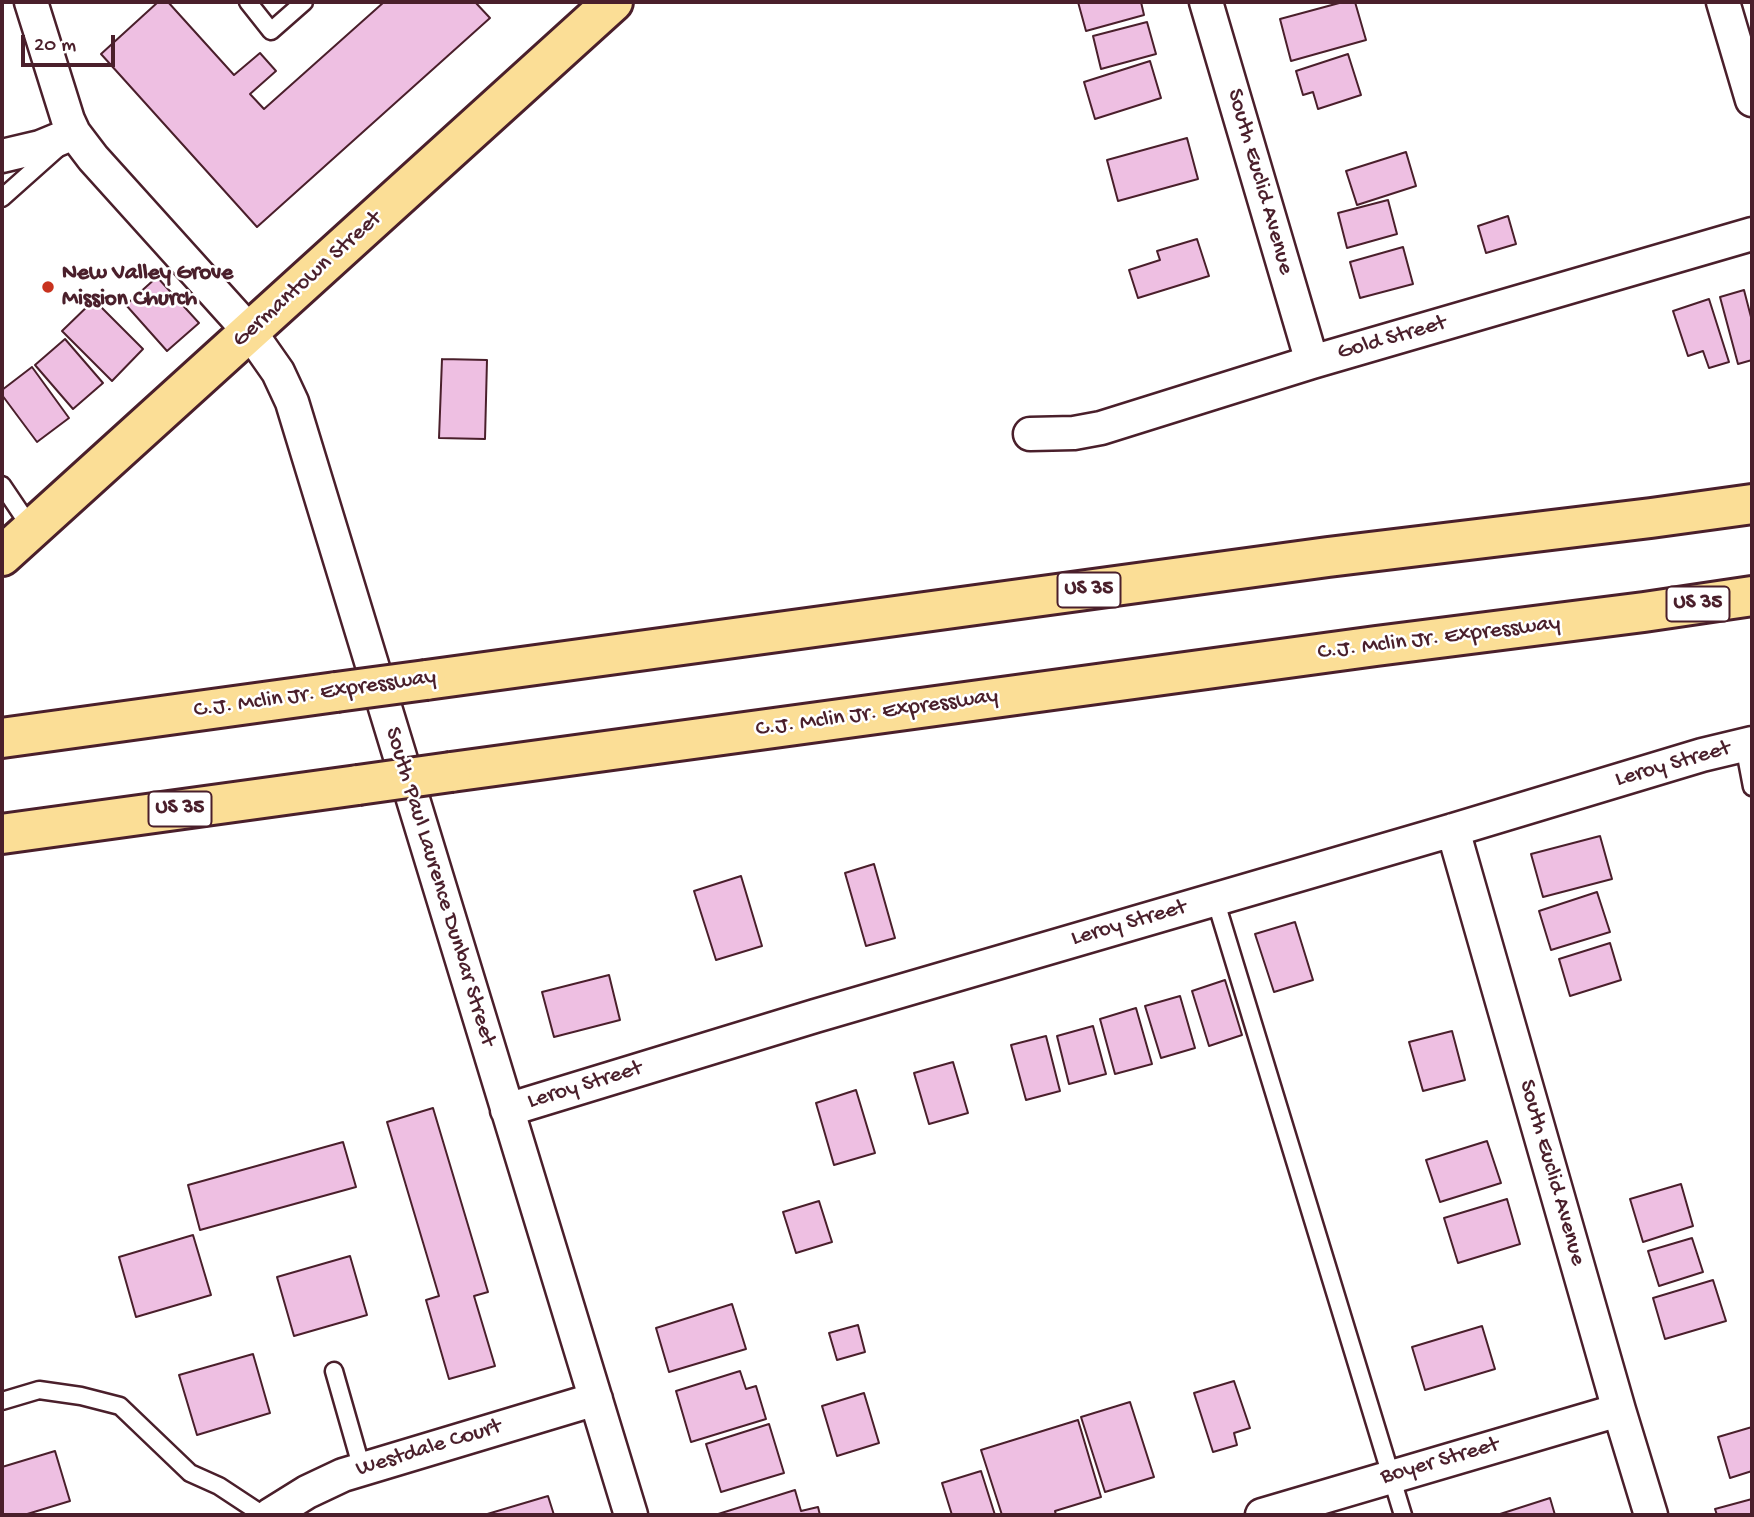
<!DOCTYPE html>
<html>
<head>
<meta charset="utf-8">
<style>
  body { margin:0 }
  #map { position:relative; width:1754px; height:1517px; overflow:hidden; background:#fff; font-family:"Gochi Hand",sans-serif }
  canvas { display:block }
  .frame { position:absolute; inset:0; border:4px solid #4a1f2b; pointer-events:none }
  .scale { position:absolute; left:21px; top:35px; width:94px; height:32px; box-sizing:border-box; border:4px solid #4a1f2b; border-top:0; padding-left:9px; font-size:21px; line-height:24px; white-space:nowrap; color:#4a1f2b; -webkit-text-stroke:5px #fff; paint-order:stroke }
</style>
</head>
<body>
<div id="map">
<canvas width="1754" height="1517"></canvas>
<div class="frame"></div>
<div class="scale">20 m</div>
</div>
<script>
const c = document.querySelector('canvas').getContext('2d');
c.lineJoin = 'round';
function paint(path, color) { c.fillStyle = color; c.fill(path, 'evenodd'); }
const shape = rows => new Path2D(rows.map(r => 'M' + r).join(''));
function stroke(path, color, width, dash) { c.strokeStyle = color; c.lineWidth = width; c.lineCap = dash ? 'butt' : 'round'; c.setLineDash(dash || []); c.stroke(path); }
function write(font, color, halo, rows, align = 'center') {
  c.font = font + ' "Gochi Hand",sans-serif'; c.lineWidth = 5; c.setLineDash([]); c.textBaseline = 'middle'; c.strokeStyle = halo; c.fillStyle = color; for (const [text, x, y, turn = 0] of rows) {
    c.save(); c.translate(x, y); c.rotate((+turn || 0) * Math.PI / 180); c.textAlign = isNaN(turn) ? turn : align; if (halo) c.strokeText(text, 0, 0); c.fillText(text, 0, 0); c.restore();
  }
}
const building = shape([
  [158,2,168,2,234,75,260,53,276,71,250,94,264,109,384,2,475,2,490,18,257,227,101,54,158,2],
  [1078,2,1141,2,1144,15,1086,31,1078,2],
  [1343,2,1355,2,1366,40,1291,61,1280,19,1343,2],
  [1147,22,1156,54,1101,69,1093,36,1147,22],
  [1348,54,1361,95,1318,109,1313,92,1303,95,1296,71,1348,54],
  [1150,61,1161,98,1095,119,1084,82,1150,61],
  [1187,138,1198,179,1118,201,1107,160,1187,138],
  [1406,152,1416,186,1357,205,1346,171,1406,152],
  [1388,200,1397,234,1347,248,1338,213,1388,200],
  [1508,216,1516,244,1486,253,1478,226,1508,216],
  [1197,239,1209,276,1138,298,1129,270,1160,260,1157,251,1197,239],
  [1403,247,1413,284,1360,298,1350,262,1403,247],
  [157,277,199,323,167,351,126,305,157,277],
  [1744,290,1752,321,1752,360,1738,364,1720,297,1744,290],
  [1709,299,1729,362,1709,368,1703,351,1688,356,1673,311,1709,299],
  [94,300,143,349,112,381,62,331,94,300],
  [65,339,103,383,73,409,35,365,65,339],
  [442,359,487,360,485,439,439,438,442,359],
  [32,367,69,418,37,442,2,395,2,390,32,367],
  [1600,836,1612,879,1543,897,1531,854,1600,836],
  [874,864,895,938,866,946,845,873,874,864],
  [741,876,762,946,716,960,694,891,741,876],
  [1597,892,1610,932,1551,950,1539,911,1597,892],
  [1295,922,1313,980,1274,992,1255,934,1295,922],
  [1610,943,1621,980,1570,996,1559,959,1610,943],
  [609,975,620,1020,554,1037,542,992,609,975],
  [1225,980,1242,1035,1209,1046,1192,991,1225,980],
  [1180,996,1195,1048,1161,1058,1145,1006,1180,996],
  [1136,1008,1152,1064,1115,1074,1100,1019,1136,1008],
  [1093,1026,1106,1074,1069,1084,1057,1036,1093,1026],
  [1452,1031,1465,1080,1423,1091,1409,1042,1452,1031],
  [1046,1036,1060,1091,1026,1100,1011,1045,1046,1036],
  [953,1062,968,1113,929,1124,914,1073,953,1062],
  [856,1090,875,1153,834,1165,816,1103,856,1090],
  [433,1108,488,1292,474,1296,495,1366,449,1379,426,1300,439,1296,387,1122,433,1108],
  [1487,1141,1501,1183,1440,1202,1426,1160,1487,1141],
  [343,1142,356,1187,200,1230,188,1185,343,1142],
  [1681,1184,1693,1226,1643,1242,1630,1199,1681,1184],
  [1507,1199,1520,1244,1458,1263,1444,1218,1507,1199],
  [819,1201,832,1242,796,1253,783,1212,819,1201],
  [193,1235,211,1295,136,1317,119,1257,193,1235],
  [1692,1238,1703,1272,1659,1286,1648,1251,1692,1238],
  [350,1256,367,1315,294,1336,277,1277,350,1256],
  [1713,1280,1726,1321,1665,1339,1653,1298,1713,1280],
  [732,1304,746,1349,669,1372,656,1328,732,1304],
  [858,1325,865,1352,837,1360,829,1333,858,1325],
  [1482,1326,1495,1369,1425,1390,1412,1347,1482,1326],
  [253,1354,270,1413,197,1435,179,1375,253,1354],
  [740,1371,746,1389,756,1386,766,1419,691,1442,676,1391,740,1371],
  [1234,1381,1250,1428,1234,1433,1237,1445,1213,1452,1194,1393,1234,1381],
  [864,1393,879,1443,837,1456,822,1406,864,1393],
  [1130,1402,1154,1477,1105,1492,1081,1417,1130,1402],
  [1078,1420,1101,1497,1055,1511,1056,1515,1002,1515,981,1450,1078,1420],
  [769,1424,784,1473,721,1492,706,1444,769,1424],
  [1752,1427,1752,1471,1730,1478,1718,1437,1752,1427],
  [55,1451,70,1501,24,1515,2,1515,2,1467,55,1451],
  [981,1471,995,1515,952,1515,942,1483,981,1471],
  [795,1490,801,1511,818,1507,820,1515,715,1515,795,1490],
  [548,1496,554,1515,484,1515,548,1496],
  [1550,1498,1555,1515,1497,1515,1550,1498],
  [1752,1499,1752,1515,1717,1515,1715,1509,1752,1499]
]);
const service = shape([
  [248,2,271,31,304,2],
  [2,198,57,149],
  [2,485,31,528],
  [1744,745,1752,787],
  [1215,899,1403,1515],
  [334,1371,362,1469],
  [2,1401,39,1390,81,1396,120,1406,190,1473,219,1486,263,1515]
]);
const minor = shape([
  [31,2,68,120,74,133,93,158,250,332,278,372,292,402,631,1515],
  [1206,2,1312,362],
  [1723,2,1752,100],
  [2,156,40,147,74,133],
  [1030,434,1074,433,1101,428,1312,362,1752,234],
  [1453,830,1619,1410,1651,1515],
  [507,1110,815,1016,1453,830,1702,755,1752,743],
  [270,1515,307,1492,343,1475,596,1399],
  [1262,1515,1619,1410]
]);
const primary = shape([
  [2,556,613,2]
]);
const motorway = shape([
  [426,680,1328,557,1651,518,1752,504],
  [2,738,336,692],
  [451,772,1376,646,1644,612,1752,596],
  [2,834,358,785]
]);
const motorwayBridge = shape([
  [336,692,426,680],
  [358,785,451,772]
]);
const markers = [
  [48,287,7,"#c8321e"]
];
const shields = [
  [1089,590,63],
  [1698,604,63],
  [180,809,63]
];
const shieldNames = [
  ["US 35",1089,590],
  ["US 35",1698,604],
  ["US 35",180,809]
];
const streetNames = [
  ["South Euclid Avenue",1259,182,74],
  ["Germantown Street",308,280,-42],
  ["Gold Street",1392,339,-16],
  ["C.J. Mclin Jr. Expressway",1439,639,-7],
  ["C.J. Mclin Jr. Expressway",315,695,-8],
  ["C.J. Mclin Jr. Expressway",877,714,-8],
  ["Leroy Street",1673,765,-16],
  ["South Paul Laurence Dunbar Street",439,887,73],
  ["Leroy Street",1129,924,-16],
  ["Leroy Street",585,1086,-17],
  ["South Euclid Avenue",1551,1173,74],
  ["Westdale Court",429,1449,-17],
  ["Boyer Street",1440,1462,-16]
];
const poiNames = [
  ["New Valley Grove",62,274],
  ["Mission Church",62,300]
];
paint(building, '#eebfe2');
stroke(building, '#4a1f2b', 2);
stroke(service, '#4a1f2b', 21);
stroke(minor, '#4a1f2b', 37);
stroke(primary, '#4a1f2b', 44);
stroke(motorway, '#4a1f2b', 44);
stroke(service, '#fff', 16);
stroke(minor, '#fff', 32);
stroke(primary, '#fbde96', 38);
stroke(motorway, '#fbde96', 38);
stroke(motorwayBridge, '#4a1f2b', 44, []);
stroke(motorwayBridge, '#fbde96', 38);
for (const [x, y, r, color] of markers) { const dot = new Path2D(); dot.arc(x, y, r, 0, 2 * Math.PI); c.fillStyle = color; c.fill(dot); stroke(dot, '#fff', 2.5); }
for (const [x, y, w] of shields) { const box = new Path2D(); box.roundRect(x - w / 2, y - 17.5, w, 35, 5); c.fillStyle = '#fff'; c.fill(box); stroke(box, '#4a1f2b', 2); }
write('bold 21px', '#4a1f2b', null, shieldNames);
write('23px', '#4a1f2b', '#fff', streetNames);
write('bold 23px', '#4a1f2b', '#fff', poiNames, 'left');
</script>
</body>
</html>
